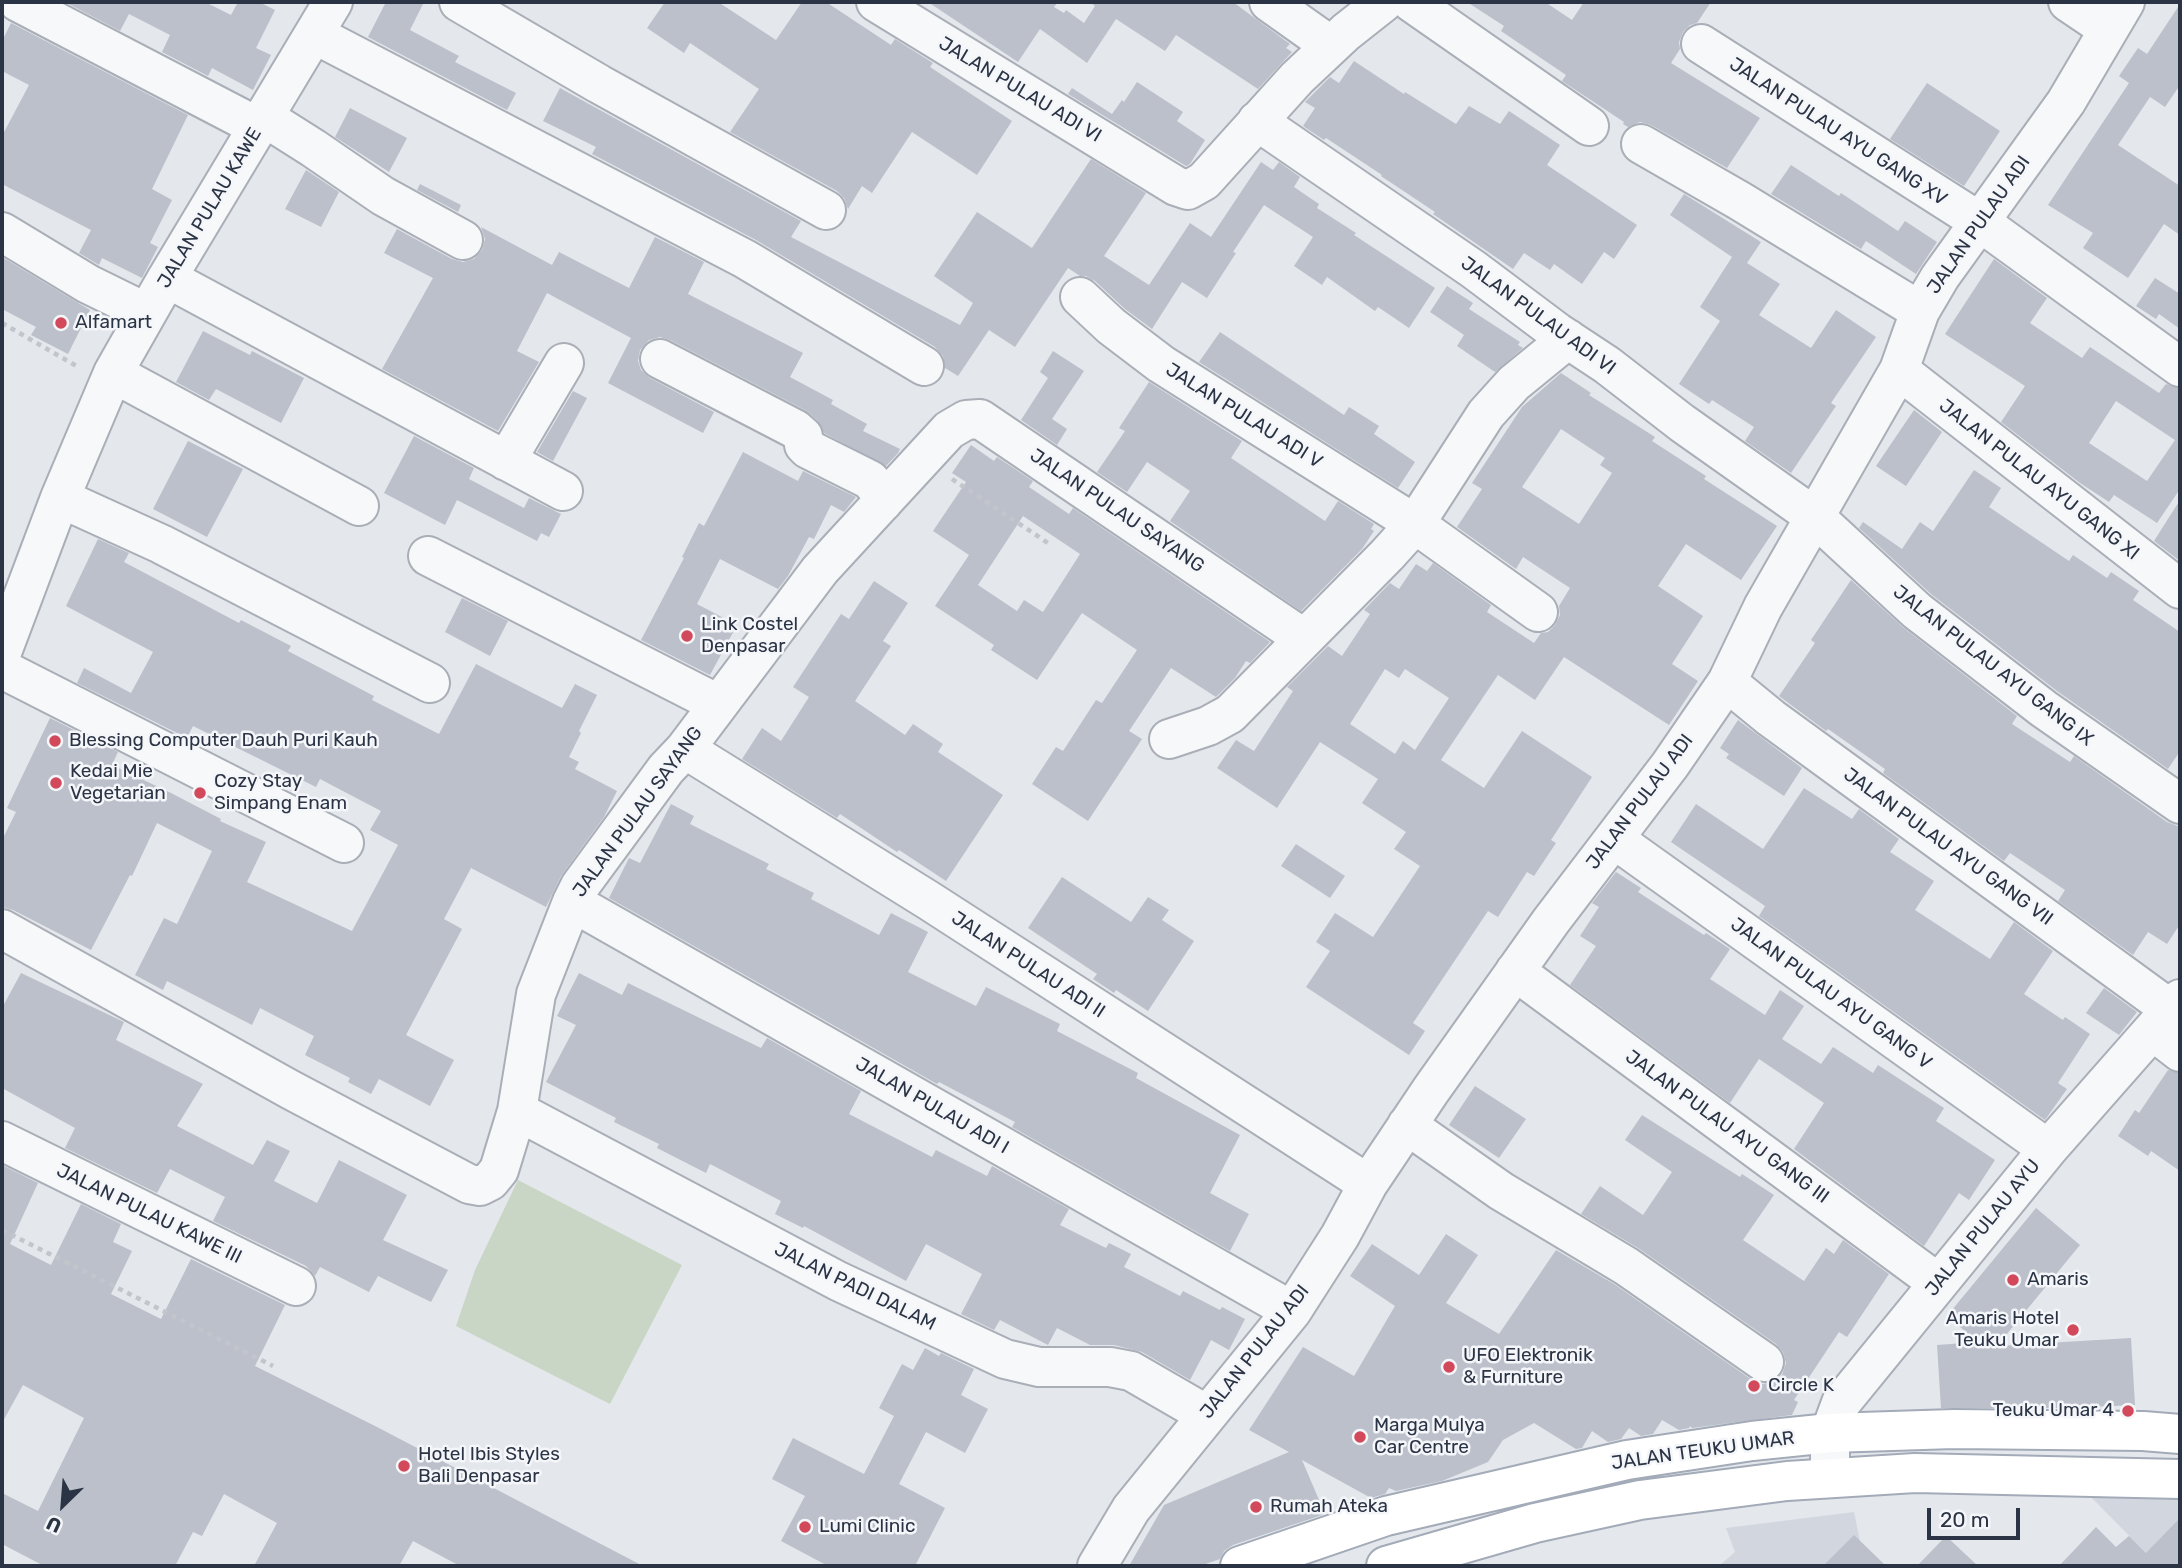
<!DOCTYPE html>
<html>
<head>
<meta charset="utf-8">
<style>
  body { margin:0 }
  #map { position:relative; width:2182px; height:1568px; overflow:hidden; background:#e4e7ec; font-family:Rubik,sans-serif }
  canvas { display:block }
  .frame { position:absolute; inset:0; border:4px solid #2b3445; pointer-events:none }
  .north { position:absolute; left:28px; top:1470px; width:70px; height:70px; -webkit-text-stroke:5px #f4f6f9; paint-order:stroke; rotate:205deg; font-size:19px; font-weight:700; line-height:28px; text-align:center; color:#2b3445 }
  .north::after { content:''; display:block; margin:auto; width:24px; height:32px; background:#2b3445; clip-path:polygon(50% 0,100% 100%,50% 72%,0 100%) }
  .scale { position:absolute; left:1927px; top:1508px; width:93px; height:32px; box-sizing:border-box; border:4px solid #2b3445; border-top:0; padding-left:9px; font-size:21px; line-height:24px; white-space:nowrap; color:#2b3445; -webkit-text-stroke:5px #f4f6f9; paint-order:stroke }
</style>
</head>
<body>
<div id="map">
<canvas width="2182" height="1568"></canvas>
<div class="frame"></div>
<div class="north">U</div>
<div class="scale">20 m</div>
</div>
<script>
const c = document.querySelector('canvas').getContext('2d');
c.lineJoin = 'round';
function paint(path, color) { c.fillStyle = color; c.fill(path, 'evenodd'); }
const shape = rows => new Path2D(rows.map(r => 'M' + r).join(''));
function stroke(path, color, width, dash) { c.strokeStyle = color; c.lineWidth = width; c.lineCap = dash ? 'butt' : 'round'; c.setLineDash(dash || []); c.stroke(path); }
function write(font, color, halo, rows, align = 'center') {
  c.font = font + ' Rubik,sans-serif'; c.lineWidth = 5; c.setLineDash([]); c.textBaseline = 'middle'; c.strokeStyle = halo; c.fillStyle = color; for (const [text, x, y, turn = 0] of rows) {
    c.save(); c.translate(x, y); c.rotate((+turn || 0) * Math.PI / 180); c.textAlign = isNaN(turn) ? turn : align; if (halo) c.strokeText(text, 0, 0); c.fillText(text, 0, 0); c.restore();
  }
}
const built = shape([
  [2180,1491,2180,1566,2159,1566,2088,1494],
  [1854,1512,1860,1541,1886,1566,1719,1566,1735,1552,1726,1528]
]);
const green = shape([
  [518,1180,682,1265,610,1404,456,1326,475,1270]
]);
const building = shape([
  [65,2,205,2,231,15,238,2,259,2,275,10,256,48,271,55,253,90,212,68,208,76,162,52,170,35,129,14,120,31],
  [386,2,424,2,410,30,459,56,455,62,516,93,507,110,368,37],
  [665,2,718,2,776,40,802,2,826,2,891,45,895,39,933,63,930,67,1012,121,977,175,912,132,872,193,862,186,848,209,844,198,837,191,730,132,759,89,690,43,684,53,647,28],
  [928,2,1058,2,1054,7,1064,13,1066,10,1084,23,1095,6,1090,2,1233,2,1290,44,1286,48,1292,52,1258,89,1176,35,1165,51,1116,19,1087,63,1040,29,1018,62],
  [1467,2,1545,2,1572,20,1584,2,1711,2,1697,23,1690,25,1683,32,1679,42,1680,49,1671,63,1760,118,1727,168,1651,125,1640,122,1628,127,1623,124,1624,122,1562,81,1566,75,1501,31,1504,26],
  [2180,4,2180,85,2165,107,2150,97,2118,145,2180,186,2180,235,2164,224,2128,278,2083,248,2093,233,2048,205,2129,83,2119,76,2138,48,2147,54],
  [11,23,188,115,152,189,172,200,150,243,158,247,142,278,102,258,99,265,79,253,91,230,2,184,2,136,29,85,2,71,2,41],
  [1354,61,1404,94,1405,92,1456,124,1469,106,1500,124,1509,111,1560,145,1547,165,1637,225,1614,259,1604,252,1582,284,1554,264,1550,270,1524,253,1513,269,1433,214,1435,212,1381,176,1382,175,1326,138,1324,140,1303,126,1315,108,1305,102,1330,77,1339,83],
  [1137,82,1183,112,1177,121,1205,140,1190,164,1186,166,1068,94,1072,88,1112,114,1122,100,1124,102],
  [1927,83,2000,131,1964,186,1890,139],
  [560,88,801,221,791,237,960,325,973,303,934,276,977,212,1032,248,1091,159,1146,193,1104,256,1149,285,1190,223,1211,237,1261,162,1273,170,1279,162,1300,177,1294,187,1319,204,1317,208,1356,233,1354,235,1435,288,1409,328,1378,307,1375,311,1327,277,1322,285,1294,266,1313,237,1264,205,1233,252,1236,253,1207,298,1182,282,1152,329,1125,309,1095,281,1086,276,1080,276,1068,268,1015,347,989,330,958,376,945,368,943,356,935,347,756,240,592,154,596,147,543,121],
  [350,108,407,138,389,172,335,137],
  [1791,165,1839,196,1841,193,1898,231,1905,221,1937,242,1916,274,1866,241,1861,249,1771,194],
  [306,170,339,192,321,227,285,209],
  [420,184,461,205,458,212,417,190],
  [1684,194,1761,242,1747,263,1780,284,1759,315,1811,348,1836,310,1876,337,1831,403,1836,406,1791,473,1745,441,1754,427,1712,400,1709,404,1679,384,1720,321,1700,307,1732,257,1670,215],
  [481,227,552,265,559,252,629,288,655,237,704,262,688,294,803,353,790,377,833,400,831,404,867,424,863,431,900,449,898,453,886,466,824,433,817,420,805,410,670,340,660,337,649,340,640,350,638,361,641,370,650,378,714,412,703,433,608,383,631,338,547,293,517,351,539,362,498,431,382,369,433,278,384,253,397,229,452,259,463,262,474,259,482,250,485,239],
  [2,257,90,310,68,354,31,335,36,327,2,309],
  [1994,259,2047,298,2030,323,2082,358,2090,347,2159,393,2166,384,2180,388,2180,489,2157,523,2114,495,2109,502,2080,483,2001,422,2025,386,1945,334],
  [2116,401,2175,440,2147,481,2089,443],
  [2155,278,2180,294,2180,329,2159,314,2156,319,2136,306],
  [1447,286,1473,303,1469,309,1520,342,1518,345,1523,348,1495,372,1457,346,1464,335,1430,312],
  [203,331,250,355,252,351,304,378,281,423,216,389,209,400,176,382],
  [1220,332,1344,415,1349,407,1379,426,1374,434,1415,462,1398,488,1199,362],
  [1053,351,1084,371,1052,419,1067,429,1057,445,1021,420,1048,378,1040,372],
  [1561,373,1591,393,1589,395,1655,437,1652,441,1706,476,1704,479,1777,526,1741,580,1686,544,1658,586,1703,616,1672,664,1698,681,1669,725,1564,657,1535,700,1498,675,1441,760,1484,788,1522,731,1592,777,1551,840,1556,843,1534,876,1527,872,1498,917,1488,911,1413,1023,1425,1031,1409,1055,1306,987,1330,951,1316,942,1335,913,1373,937,1420,866,1394,849,1406,832,1362,803,1378,779,1320,742,1277,808,1217,768,1236,740,1254,751,1293,691,1287,687,1328,646,1342,656,1370,614,1364,610,1390,583,1399,589,1416,564,1427,571,1433,563,1491,605,1487,612,1534,643,1541,633,1548,632,1555,625,1560,615,1559,606,1570,588,1523,557,1516,569,1457,527,1482,489,1472,483,1522,407],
  [1561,429,1605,458,1600,465,1612,473,1579,524,1522,487],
  [1385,669,1399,678,1405,669,1449,698,1415,750,1403,741,1395,754,1350,724],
  [1149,382,1242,441,1231,458,1325,521,1338,501,1374,524,1371,529,1374,531,1362,549,1301,611,1170,521,1190,491,1147,462,1127,492,1097,472,1125,431,1119,428],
  [573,391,587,398,553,461,537,452],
  [1914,410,1942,432,1906,486,1876,466],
  [414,436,474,468,469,479,524,508,529,498,561,514,549,537,541,533,537,541,457,500,445,525,384,493],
  [188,441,243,469,207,537,153,509],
  [971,445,994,461,997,457,1033,481,1029,487,1069,514,1073,508,1270,642,1250,663,1246,661,1235,678,1216,697,1171,668,1129,731,1142,739,1088,821,1032,784,1056,747,1063,751,1096,700,1102,703,1137,650,1082,613,1037,680,991,650,994,645,935,606,969,555,933,531,966,482,952,473],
  [1023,516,1080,554,1043,612,1024,600,1017,611,978,585],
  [743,452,798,481,803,471,856,497,844,512,831,505,814,539,809,537,788,576,778,589,720,559,697,604,737,625,710,675,641,640,684,558,682,557,699,523,704,526],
  [1974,470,2001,488,1989,507,2069,561,2073,555,2107,578,2111,572,2139,591,2133,600,2180,632,2180,751,2168,769,2057,691,1931,594,1859,528,1863,522,1902,549,1920,522,1933,531],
  [2180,500,2180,561,2154,541],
  [98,539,129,553,124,562,239,623,241,620,291,646,288,651,374,696,372,700,439,734,476,664,562,708,575,684,597,695,579,731,581,733,569,757,579,762,575,769,617,791,604,817,561,876,546,907,471,868,444,919,462,929,406,1035,454,1060,430,1106,379,1079,371,1094,348,1082,350,1078,305,1055,314,1036,260,1008,252,1025,167,981,163,990,135,975,164,918,177,924,212,851,157,823,132,876,130,875,91,950,13,910,2,907,2,840,16,812,7,808,50,718,118,752,112,765,171,793,221,819,220,821,266,842,247,882,352,931,398,845,370,830,381,811,320,779,316,787,193,726,187,738,77,683,84,668,131,693,153,652,66,606],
  [1851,580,1904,628,2017,716,2012,724,2070,762,2074,756,2167,822,2180,827,2180,924,2167,944,2148,932,2133,955,2058,901,2065,890,2010,853,2004,861,1883,773,1885,769,1828,729,1826,731,1779,696,1815,643,1811,640],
  [874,581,908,603,883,641,891,646,855,701,905,735,913,724,943,744,938,752,1003,795,946,881,899,850,897,852,840,814,837,818,742,759,762,728,781,741,809,697,793,687,841,614,849,619],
  [462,598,508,621,490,656,445,632],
  [1738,720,1802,768,1784,796,1726,758,1729,754,1720,748],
  [1804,788,1852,819,1859,809,1899,839,1890,852,1934,881,1915,910,1990,959,2014,922,2053,951,2024,994,2063,1020,2065,1017,2090,1034,2058,1083,2067,1089,2045,1120,1759,916,1765,906,1671,842,1696,804,1763,849],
  [671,804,694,816,690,824,769,864,766,869,814,893,811,899,879,935,891,913,928,932,908,972,976,1006,986,987,1060,1024,1057,1031,1138,1073,1136,1078,1240,1135,1210,1193,1249,1214,1230,1251,1012,1127,1015,1122,939,1082,937,1084,609,898,629,858,640,863],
  [1296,844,1345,876,1330,898,1281,866],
  [1616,872,1641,888,1638,892,1704,935,1706,933,1730,949,1710,979,1765,1015,1780,990,1804,1006,1782,1039,1821,1064,1833,1047,1873,1073,1878,1065,1944,1108,1936,1121,1995,1160,1969,1200,1959,1193,1924,1246,1794,1149,1824,1103,1759,1059,1730,1103,1570,985,1596,946,1580,936,1599,907,1592,903],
  [1062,877,1131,922,1148,897,1169,910,1162,920,1194,941,1148,1011,1116,990,1114,993,1093,979,1097,974,1028,928],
  [21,973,124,1022,116,1040,203,1084,177,1126,253,1165,267,1140,290,1151,274,1181,317,1203,339,1160,407,1195,383,1240,448,1270,431,1302,378,1276,369,1292,320,1267,315,1276,306,1266,213,1221,225,1197,170,1169,157,1193,65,1148,75,1128,2,1088,2,1008],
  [579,973,622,995,628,983,761,1048,767,1038,861,1091,849,1114,932,1157,936,1150,987,1176,992,1166,1069,1209,1060,1225,1106,1248,1109,1243,1131,1254,1124,1267,1180,1296,1183,1291,1220,1310,1222,1307,1245,1319,1229,1350,1211,1340,1190,1380,1142,1352,1114,1345,1090,1345,1057,1328,1048,1345,1000,1320,994,1330,961,1314,982,1274,926,1244,906,1281,804,1226,803,1228,775,1214,781,1201,710,1164,706,1173,657,1148,659,1144,614,1122,616,1118,546,1082,576,1025,557,1016],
  [2104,988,2137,1012,2119,1035,2086,1013],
  [2168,1070,2180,1073,2180,1171,2151,1151,2148,1156,2118,1136,2135,1110,2139,1113],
  [1475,1086,1526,1119,1499,1158,1449,1125],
  [1642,1115,1740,1177,1742,1174,1774,1195,1743,1240,1804,1281,1826,1248,1834,1254,1843,1240,1889,1274,1847,1337,1839,1332,1794,1400,1798,1402,1792,1415,1692,1428,1690,1426,1689,1428,1679,1430,1662,1420,1653,1434,1641,1436,1629,1428,1621,1439,1608,1442,1592,1431,1582,1448,1576,1449,1534,1423,1503,1440,1488,1462,1442,1481,1396,1491,1389,1488,1385,1494,1371,1498,1302,1460,1325,1514,1233,1545,1224,1551,1220,1559,1200,1566,1129,1566,1164,1505,1289,1452,1249,1430,1303,1347,1354,1376,1395,1306,1350,1276,1372,1244,1419,1275,1446,1234,1478,1255,1446,1303,1499,1334,1556,1250,1614,1284,1752,1380,1763,1384,1774,1381,1782,1375,1786,1363,1783,1352,1776,1344,1638,1248,1581,1214,1600,1186,1643,1215,1672,1172,1625,1140],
  [2,1165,38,1183,10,1244,51,1265,81,1204,121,1224,113,1242,132,1251,111,1294,161,1319,191,1259,285,1305,255,1366,377,1427,643,1566,460,1566,413,1541,399,1566,254,1566,277,1523,224,1494,202,1536,193,1532,175,1566,44,1566,2,1544,2,1493,38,1511,84,1418,23,1385,2,1423],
  [2036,1208,2080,1245,1997,1346,2131,1338,2135,1405,2070,1408,1941,1408,1937,1345,1978,1342,1947,1316],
  [925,1348,939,1356,941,1353,974,1369,961,1395,988,1409,965,1453,926,1432,899,1484,945,1508,915,1566,828,1566,781,1541,805,1496,772,1479,793,1438,864,1474,894,1416,879,1408,902,1364,913,1370],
  [2180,1518,2180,1566,2059,1566,2096,1527,2116,1547,2129,1536,2146,1553],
  [1854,1535,1886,1566,1823,1566],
  [1946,1536,1978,1566,1917,1566]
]);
const path = shape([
  [2,323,80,368],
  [952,479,1048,543],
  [2,1230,273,1366]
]);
const minor = shape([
  [18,2,258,127],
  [459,2,599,84,826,210],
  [876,2,1176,186,1188,190,1204,181,1297,78,1346,32,1384,2],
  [1269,2,1331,46],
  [1411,2,1589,126],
  [2068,2,2108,29],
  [314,34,745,259,924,366],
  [1701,44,1980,222,2180,367],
  [264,117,313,148,383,196,463,240],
  [1257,121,1473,269,1557,332,1607,365,1682,423,1815,517,1917,611,2044,709,2180,804],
  [1641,144,1740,201,1920,311],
  [2,232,88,284,147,313],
  [167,278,563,491],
  [1080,297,1111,326,1161,364,1415,524,1538,612],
  [660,359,795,429,803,436,804,445,808,449,870,480,880,492,883,502],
  [1899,370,2180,589],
  [113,373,359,506],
  [506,461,564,363],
  [60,498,161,544,430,683],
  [428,556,718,704],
  [2,652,60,498,113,373,167,278,333,2],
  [2,669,344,843],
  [1727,682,1771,718,2170,1009],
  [1169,739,1208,726,1230,714,1387,555,1415,524,1486,414,1514,383,1568,339],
  [685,749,928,900,1368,1184],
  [1614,839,2048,1149],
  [572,902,1292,1311],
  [2,929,291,1090,469,1184,480,1186,490,1181,499,1170,517,1111,536,994,572,902,580,886,666,769,685,749,820,570,949,430,966,420,980,419,1303,638],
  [1515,971,1938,1283],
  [2153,1031,2180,1052],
  [517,1111,838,1281,1005,1359,1039,1367,1110,1367,1131,1371,1207,1415],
  [1407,1125,1501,1191,1626,1266,1764,1362],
  [2,1141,296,1286],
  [1830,1478,1830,1433,1841,1403,2048,1149,2180,999],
  [1097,1566,1131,1509,1292,1311,1340,1236,1368,1184,1431,1090,1551,921,1670,765,1727,682,1763,607,1899,370,1920,311,1940,277,2066,102,2125,2]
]);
const major = shape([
  [1240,1566,1386,1516,1627,1460,1752,1441,1830,1433,1954,1429,2143,1431,2180,1434],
  [1386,1566,1535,1523,1640,1500,1787,1481,1915,1473,2180,1479]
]);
const markers = [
  [61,323,7,"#d1495b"],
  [687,636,7,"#d1495b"],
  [55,741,7,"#d1495b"],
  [56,783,7,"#d1495b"],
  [200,793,7,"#d1495b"],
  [2013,1280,7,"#d1495b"],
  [2073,1330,7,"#d1495b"],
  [1449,1367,7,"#d1495b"],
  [1754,1386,7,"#d1495b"],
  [2128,1411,7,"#d1495b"],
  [1360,1437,7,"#d1495b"],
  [404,1466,7,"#d1495b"],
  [1256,1507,7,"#d1495b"],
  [805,1527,7,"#d1495b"]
];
const streetNames = [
  ["JALAN PULAU ADI VI",1020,90,31],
  ["JALAN PULAU AYU GANG XV",1838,132,33],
  ["JALAN PULAU KAWE",210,208,-59],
  ["JALAN PULAU ADI",1979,225,-55],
  ["JALAN PULAU ADI VI",1538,316,36],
  ["JALAN PULAU ADI V",1244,416,32],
  ["JALAN PULAU AYU GANG XI",2039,480,38],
  ["JALAN PULAU SAYANG",1117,511,34],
  ["JALAN PULAU AYU GANG IX",1993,666,38],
  ["JALAN PULAU ADI",1640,802,-53],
  ["JALAN PULAU SAYANG",638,812,-54],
  ["JALAN PULAU AYU GANG VII",1948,847,36],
  ["JALAN PULAU ADI II",1028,965,33],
  ["JALAN PULAU AYU GANG V",1831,994,36],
  ["JALAN PULAU ADI I",932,1106,30],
  ["JALAN PULAU AYU GANG III",1727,1127,36],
  ["JALAN PULAU KAWE III",149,1214,26],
  ["JALAN PULAU AYU",1983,1228,-51],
  ["JALAN PADI DALAM",855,1287,26],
  ["JALAN PULAU ADI",1255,1352,-52],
  ["JALAN TEUKU UMAR",1703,1451,-8]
];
const poiNames = [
  ["Alfamart",75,323],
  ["Link Costel",701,625],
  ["Denpasar",701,647],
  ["Blessing Computer Dauh Puri Kauh",69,741],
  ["Kedai Mie",70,772],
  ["Vegetarian",70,794],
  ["Cozy Stay",214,782],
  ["Simpang Enam",214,804],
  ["Amaris",2027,1280],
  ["Amaris Hotel",2059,1319,"right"],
  ["Teuku Umar",2059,1341,"right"],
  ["UFO Elektronik",1463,1356],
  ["& Furniture",1463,1378],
  ["Circle K",1768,1386],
  ["Teuku Umar 4",2114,1411,"right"],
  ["Marga Mulya",1374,1426],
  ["Car Centre",1374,1448],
  ["Hotel Ibis Styles",418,1455],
  ["Bali Denpasar",418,1477],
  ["Rumah Ateka",1270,1507],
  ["Lumi Clinic",819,1527]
];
paint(built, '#d2d6de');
paint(green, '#c9d6c5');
paint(building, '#bbc0ca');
stroke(minor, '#a9aeb7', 42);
stroke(major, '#a3abb8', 42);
stroke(path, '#c2c5cb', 4.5, [5, 5]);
stroke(minor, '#f7f8fa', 38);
stroke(major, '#fff', 38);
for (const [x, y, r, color] of markers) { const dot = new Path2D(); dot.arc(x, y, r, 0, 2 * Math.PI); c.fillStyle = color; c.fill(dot); stroke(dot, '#f4f6f9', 2.5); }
write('19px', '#2b3445', '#f4f6f9', streetNames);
write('19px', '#2b3445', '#f4f6f9', poiNames, 'left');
</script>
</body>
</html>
